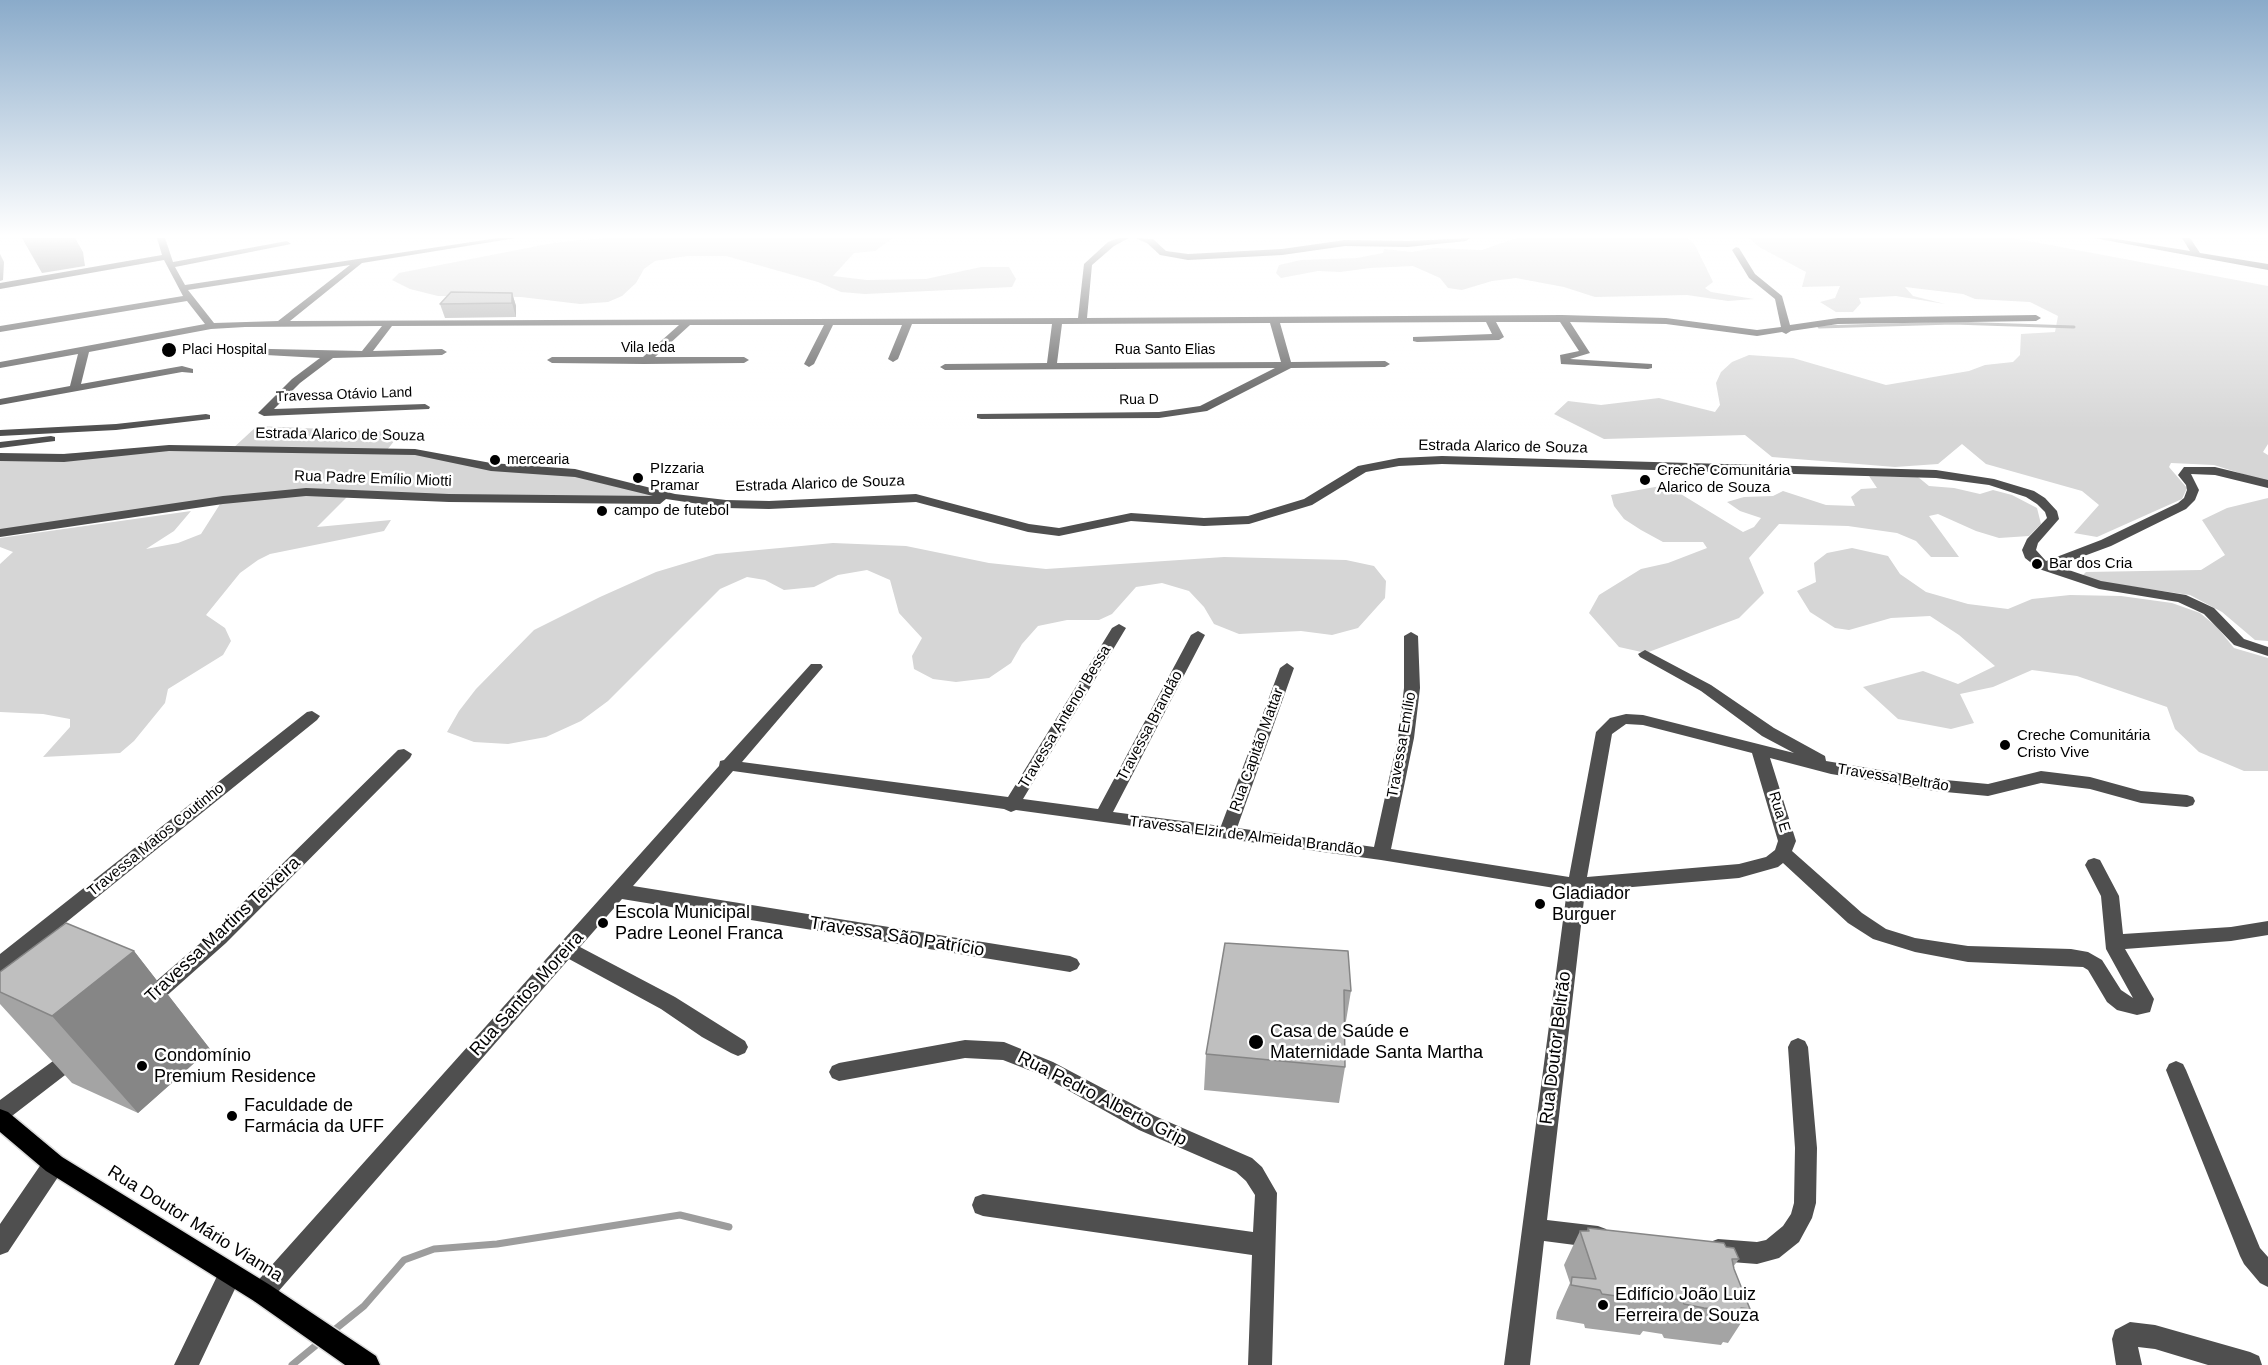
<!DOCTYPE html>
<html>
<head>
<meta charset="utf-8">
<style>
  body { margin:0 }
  canvas { display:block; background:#fff }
</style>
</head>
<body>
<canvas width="2268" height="1365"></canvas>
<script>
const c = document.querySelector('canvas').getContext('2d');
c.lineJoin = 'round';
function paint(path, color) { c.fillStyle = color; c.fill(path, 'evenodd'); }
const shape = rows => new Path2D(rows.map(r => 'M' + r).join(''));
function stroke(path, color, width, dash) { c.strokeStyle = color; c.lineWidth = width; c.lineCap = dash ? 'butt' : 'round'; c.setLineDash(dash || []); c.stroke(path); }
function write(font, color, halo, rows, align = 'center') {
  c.font = font + ' Arial,sans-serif'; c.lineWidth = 5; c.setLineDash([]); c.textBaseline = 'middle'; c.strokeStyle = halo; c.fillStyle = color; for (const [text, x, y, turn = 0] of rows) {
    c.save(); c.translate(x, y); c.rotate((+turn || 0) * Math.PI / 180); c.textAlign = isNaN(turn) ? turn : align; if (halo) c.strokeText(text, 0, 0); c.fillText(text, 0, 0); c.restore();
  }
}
const green = shape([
  [603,238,893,238,875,251,854,253,833,276,867,280,926,279,981,267,1009,267,1016,279,1012,287,865,294,841,292,818,282,726,256,687,256,655,261,644,269,636,283,622,296,608,302,580,304,521,297,438,296,410,289,392,280,399,273,553,243],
  [1516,238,1688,238,1695,245,1713,282,1705,288,1711,292,1754,299,1728,301,1687,295,1595,297,1564,287,1516,278,1492,281,1462,290,1448,288,1440,278,1413,266,1370,268,1340,272,1318,271,1281,278,1276,273,1279,265,1301,260,1357,258,1383,253,1384,249,1412,252,1434,248,1482,250],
  [1748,238,2013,238,2268,286,2268,444,2263,452,2268,455,2268,482,2214,465,2171,463,2169,467,2187,488,2182,499,2097,537,2074,533,2099,505,2082,491,1986,464,1962,444,1938,464,1895,467,1772,457,1745,435,1604,439,1554,414,1568,401,1601,405,1659,398,1715,412,1720,405,1716,383,1721,372,1732,362,1749,355,1793,358,1886,385,1969,371,1985,365,2013,362,2020,355,2021,334,2055,332,2058,316,2030,302,1975,299,1963,294,1905,287,1913,296,1945,304,1896,296,1859,298,1861,303,1853,312,1836,312,1820,302,1835,298,1840,286,1802,287,1806,272,1761,248],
  [257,426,394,432,399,435,387,450,415,452,471,464,552,470,675,498,351,493,317,527,391,520,384,531,270,554,258,560,240,573,206,615,225,628,231,641,223,655,168,689,165,703,134,741,120,753,43,757,70,727,70,719,43,714,0,712,0,564,13,552,0,547,0,538,191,511,174,531,146,549,178,543,201,534,222,501,0,533,0,457,136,450,231,450],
  [1869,476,1918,477,1929,486,1954,488,1980,494,1993,490,2012,495,2037,508,2041,524,2029,536,1999,538,1976,531,1938,514,1929,516,1959,557,1931,557,1916,541,1897,533,1848,526,1779,524,1749,558,1764,593,1739,618,1646,653,1619,647,1589,613,1599,595,1641,569,1668,563,1707,548,1703,542,1663,542,1641,530,1624,519,1614,506,1611,495,1666,485,1743,532,1754,527,1761,518,1740,511,1727,502,1744,497,1773,496,1783,491,1826,505,1855,506,1851,497,1861,489,1877,488],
  [2268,498,2268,641,2255,640,2222,612,2190,595,2100,582,2082,576,2086,572,2201,570,2225,555,2202,520,2227,508],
  [833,543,906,546,989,563,1046,569,1224,557,1346,560,1374,566,1386,581,1385,598,1358,628,1332,635,1301,631,1239,634,1214,624,1204,607,1189,591,1162,583,1136,587,1112,614,1099,620,1067,620,1038,626,1022,644,1011,663,989,678,956,682,933,679,914,669,912,656,922,638,899,613,890,580,867,570,838,575,814,587,784,590,765,580,747,577,720,589,608,701,581,721,546,737,508,744,474,742,447,732,459,711,476,689,534,630,600,597,656,572,716,554],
  [1852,548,1888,556,1900,574,1926,592,1968,604,2008,609,2032,599,2070,595,2121,596,2172,603,2200,613,2217,627,2234,648,2268,658,2268,771,2244,771,2199,752,2175,729,2167,707,2077,676,2032,670,1993,687,1960,694,1974,723,1951,729,1898,719,1863,687,1923,671,1958,684,1995,666,1959,635,1930,616,1891,618,1849,630,1835,628,1810,612,1797,591,1816,582,1814,563,1827,553]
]);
const streamFar1 = shape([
  [1819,327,1953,323,2074,327]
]);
const stream = shape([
  [333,1331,364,1306,404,1260,434,1249,497,1244,680,1215,729,1227],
  [292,1365,320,1342]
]);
const minor = shape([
  [157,238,165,238,173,262,287,241,291,244,175,267,185,285,498,238,516,238,362,263,290,321,1078,318,1084,264,1108,242,1119,238,1129,238,1114,246,1092,265,1087,318,1562,315,1666,318,1757,330,1781,327,1775,299,1749,278,1732,250,1736,247,1739,248,1755,274,1782,296,1790,325,1838,318,2036,315,2041,318,2036,321,1838,324,1791,331,1786,334,1782,332,1757,336,1666,324,1570,322,1590,353,1570,359,1652,364,1652,368,1648,369,1561,364,1560,355,1579,351,1560,322,1496,322,1504,337,1499,340,1417,342,1413,341,1413,337,1492,334,1486,322,1280,323,1291,362,1385,361,1390,364,1385,367,1291,368,1207,411,1159,418,981,419,977,418,977,414,1159,412,1200,406,1275,368,945,370,940,367,945,364,1047,363,1052,324,912,324,898,359,893,362,888,359,902,325,833,325,814,364,809,367,804,364,824,325,690,325,655,357,744,357,749,360,744,363,644,364,552,363,547,360,552,357,643,357,679,325,392,326,373,351,442,349,447,352,442,355,333,358,300,383,274,409,425,404,430,407,429,409,264,416,258,413,292,379,320,358,230,353,225,350,226,348,362,351,382,326,245,327,211,329,89,352,81,384,182,366,193,369,193,373,182,372,0,405,0,399,70,386,78,354,0,368,0,362,205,324,187,301,0,332,0,326,183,296,164,260,0,289,0,283,162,255,157,238],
  [350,265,278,321,214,323,188,290,350,265],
  [1270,323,1281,362,1057,363,1062,324,1270,323],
  [1135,238,1153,239,1166,251,1188,254,1282,249,1345,240,1408,241,1470,238,1466,241,1408,247,1345,246,1282,255,1188,260,1160,255,1147,243,1135,238],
  [2094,238,2110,238,2190,251,2182,238,2190,238,2200,253,2268,264,2268,270,2094,238],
  [206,414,210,415,210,419,116,430,0,436,0,430,116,424,206,414],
  [51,436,55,437,55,441,0,448,0,442,51,436],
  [169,445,415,449,491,463,575,469,675,494,726,500,769,501,916,494,1029,524,1059,528,1131,513,1204,518,1248,516,1304,499,1358,466,1399,458,1442,456,1936,470,1994,479,2034,491,2045,498,2057,511,2059,519,2038,543,2036,550,2046,561,2101,540,2178,503,2184,498,2187,490,2186,485,2178,475,2184,467,2215,467,2268,480,2268,488,2215,475,2191,474,2199,490,2195,500,2186,509,2111,546,2057,566,2101,581,2186,595,2214,608,2244,639,2268,647,2268,656,2234,645,2204,614,2178,602,2099,589,2039,569,2025,558,2022,550,2027,539,2047,518,2045,512,2037,504,2026,497,1989,485,1936,478,1442,464,1399,466,1366,472,1312,505,1249,524,1204,526,1131,521,1059,536,1028,532,916,502,769,509,726,508,666,499,660,504,449,502,306,496,223,504,0,537,0,529,223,496,306,488,449,494,653,496,575,477,491,471,415,455,169,451,64,462,0,461,0,453,64,454,169,445],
  [1119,624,1126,628,1023,799,1098,809,1191,635,1198,631,1205,635,1113,812,1221,826,1280,668,1287,663,1294,668,1237,828,1374,847,1398,738,1404,688,1404,636,1411,632,1418,636,1420,688,1414,738,1391,849,1569,877,1596,732,1610,718,1626,714,1643,715,1794,753,1762,736,1701,691,1640,657,1638,654,1645,650,1711,685,1774,728,1825,756,1826,761,1935,779,1988,784,2041,771,2090,777,2141,791,2187,795,2193,797,2195,801,2193,805,2187,807,2141,803,2090,789,2041,783,1988,796,1935,791,1831,774,1770,758,1796,841,1792,851,1862,913,1886,929,1915,938,1968,946,2071,949,2088,952,2102,960,2121,990,2133,998,2106,949,2101,896,2085,865,2088,860,2094,858,2100,860,2119,896,2123,934,2231,927,2268,921,2268,935,2231,941,2125,949,2154,999,2150,1012,2137,1015,2117,1010,2107,1002,2088,970,2083,967,1968,962,1915,952,1873,939,1848,923,1783,863,1778,867,1739,878,1585,891,1547,1220,1598,1226,1606,1229,1610,1237,1606,1245,1598,1248,1544,1241,1530,1365,1504,1365,1567,890,1381,860,1016,810,1011,812,1004,809,733,771,633,886,1070,956,1077,959,1080,964,1077,969,1070,972,622,899,580,947,675,997,745,1041,748,1047,745,1053,738,1056,731,1053,702,1037,661,1009,569,959,270,1301,262,1305,254,1301,250,1293,254,1285,719,766,720,761,724,760,811,664,821,664,823,667,742,762,1008,797,1112,628,1119,624],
  [1626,724,1643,725,1752,753,1778,841,1775,850,1766,857,1739,864,1587,877,1612,734,1626,724],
  [312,711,320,716,317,720,7,970,0,973,0,954,307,712,312,711],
  [404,749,412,754,410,758,226,943,154,1007,147,1009,140,1007,137,1001,140,995,212,933,398,750,404,749],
  [1798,1038,1805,1041,1808,1047,1817,1148,1816,1203,1812,1218,1799,1242,1779,1258,1757,1264,1718,1261,1710,1258,1706,1250,1710,1242,1718,1239,1757,1242,1766,1240,1783,1226,1791,1214,1794,1203,1795,1148,1788,1047,1791,1041,1798,1038],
  [965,1040,1004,1042,1053,1062,1155,1116,1252,1158,1262,1167,1277,1193,1272,1365,1248,1365,1252,1255,983,1216,975,1213,972,1205,975,1197,983,1194,1253,1232,1255,1195,1246,1181,1236,1172,1139,1130,1039,1074,1003,1060,965,1058,839,1081,832,1078,829,1072,832,1066,839,1063,965,1040],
  [75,1047,82,1050,85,1056,82,1062,8,1119,0,1122,0,1100,68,1050,75,1047],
  [2176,1061,2183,1064,2186,1070,2260,1248,2268,1257,2268,1287,2260,1283,2244,1264,2240,1256,2166,1070,2169,1064,2176,1061],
  [54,1154,62,1157,65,1164,62,1171,8,1252,0,1255,0,1224,46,1157,54,1154],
  [230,1262,238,1266,242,1274,199,1365,174,1365,222,1266,230,1262],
  [2130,1322,2155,1325,2250,1352,2259,1356,2262,1365,2208,1365,2155,1349,2138,1347,2142,1365,2116,1365,2112,1339,2115,1330,2130,1322]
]);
const major = shape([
  [0,1109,8,1112,62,1157,270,1285,376,1356,380,1365,345,1365,254,1301,46,1171,0,1132,0,1109]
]);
const wall = shape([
  [512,293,516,306,516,317,445,318,440,304],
  [1225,943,1351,991,1345,1027,1345,1067,1339,1103,1204,1090,1206,1054],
  [134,951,210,1049,138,1113,72,1083,0,1004,0,972],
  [1588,1228,1726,1247,1739,1259,1733,1267,1750,1309,1728,1343,1723,1342,1721,1345,1664,1338,1662,1334,1643,1331,1640,1335,1585,1328,1584,1324,1556,1319,1557,1312,1570,1283,1564,1265,1580,1231,1587,1231]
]);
const shadedWall = shape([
  [22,238,75,238,83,252,85,266,42,273],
  [0,254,4,262,3,280,0,281],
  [512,293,516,306,516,317,512,303],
  [134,951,210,1049,138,1113,52,1016]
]);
const building = shape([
  [451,292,512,293,512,303,440,304,451,292],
  [66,923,134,951,52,1016,0,992,0,972,66,923],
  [1225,943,1348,951,1351,991,1344,990,1345,1067,1206,1054,1225,943],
  [1588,1228,1724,1243,1726,1247,1734,1248,1739,1259,1732,1259,1734,1269,1750,1309,1741,1308,1743,1312,1704,1308,1684,1304,1682,1300,1659,1297,1659,1301,1631,1298,1602,1294,1600,1290,1571,1285,1572,1277,1596,1279,1580,1231,1589,1231,1588,1228]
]);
const markers = [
  [169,350,8,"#000"],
  [495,460,6,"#000"],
  [638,478,6,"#000"],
  [1645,480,6,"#000"],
  [602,511,6,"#000"],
  [2037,564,6,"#000"],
  [2005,745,6,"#000"],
  [1540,904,6,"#000"],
  [603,923,6,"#000"],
  [1256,1042,8,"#000"],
  [142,1066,6,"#000"],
  [232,1116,6,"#000"],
  [1603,1305,6,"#000"]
];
const farStreetnames = [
  ["Vila Ieda",648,348],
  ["Rua Santo Elias",1165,350],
  ["Travessa Otávio Land",344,395,-2],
  ["Rua D",1139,400,-1]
];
const farPoinames = [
  ["Placi Hospital",182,350],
  ["mercearia",507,460]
];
const streetNames = [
  ["Estrada Alarico de Souza",340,435,1],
  ["Estrada Alarico de Souza",1503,447,1],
  ["Rua Padre Emílio Miotti",373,479,2],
  ["Estrada Alarico de Souza",820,484,-2],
  ["Travessa Antenor Bessa",1065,717,-59],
  ["Travessa Brandão",1150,726,-62],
  ["Travessa Emílio",1402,745,-80],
  ["Rua Capitão Mattar",1257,750,-70],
  ["Travessa Beltrão",1893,778,9],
  ["Rua E",1779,812,73],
  ["Travessa Elzir de Almeida Brandão",1246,836,7],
  ["Travessa Matos Coutinho",156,840,-39]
];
const poiNames = [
  ["PIzzaria",650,469],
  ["Pramar",650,486],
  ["Creche Comunitária",1657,471],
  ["Alarico de Souza",1657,488],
  ["campo de futebol",614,511],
  ["Bar dos Cria",2049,564],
  ["Creche Comunitária",2017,736],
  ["Cristo Vive",2017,753]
];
const nearPoinames = [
  ["Gladiador",1552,894],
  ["Burguer",1552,915],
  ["Escola Municipal",615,913],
  ["Padre Leonel Franca",615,934],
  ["Casa de Saúde e",1270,1032],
  ["Maternidade Santa Martha",1270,1053],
  ["Condomínio",154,1056],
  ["Premium Residence",154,1077],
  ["Faculdade de",244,1106],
  ["Farmácia da UFF",244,1127],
  ["Edifício João Luiz",1615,1295],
  ["Ferreira de Souza",1615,1316]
];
const nearStreetnames = [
  ["Travessa Martins Teixeira",223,930,-43],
  ["Travessa São Patrício",897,937,9],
  ["Rua Santos Moreira",527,994,-48],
  ["Rua Doutor Beltrão",1556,1048,-83],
  ["Rua Pedro Alberto Grip",1102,1099,27],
  ["Rua Doutor Mário Vianna",195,1224,32]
];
paint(green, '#d6d6d6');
stroke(streamFar1, '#9d9d9d', 3);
stroke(stream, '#9d9d9d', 7);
stroke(major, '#dbdbdb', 3);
paint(minor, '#4f4f4f');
paint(major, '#000');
paint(wall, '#a4a4a4');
paint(shadedWall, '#868686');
paint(building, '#bfbfbf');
stroke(building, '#868686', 1.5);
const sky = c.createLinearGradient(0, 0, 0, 429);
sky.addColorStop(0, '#8aabca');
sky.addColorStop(0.55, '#fff');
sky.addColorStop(1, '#ffffff00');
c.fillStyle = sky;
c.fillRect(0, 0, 2268, 429);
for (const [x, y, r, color] of markers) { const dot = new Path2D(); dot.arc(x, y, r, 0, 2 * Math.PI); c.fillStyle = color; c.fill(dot); stroke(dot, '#fff', 2); }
write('14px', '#000', '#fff', farStreetnames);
write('14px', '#000', '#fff', farPoinames, 'left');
write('15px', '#000', '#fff', streetNames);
write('15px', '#000', '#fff', poiNames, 'left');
write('18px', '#000', '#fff', nearPoinames, 'left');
write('18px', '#000', '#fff', nearStreetnames);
</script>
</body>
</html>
